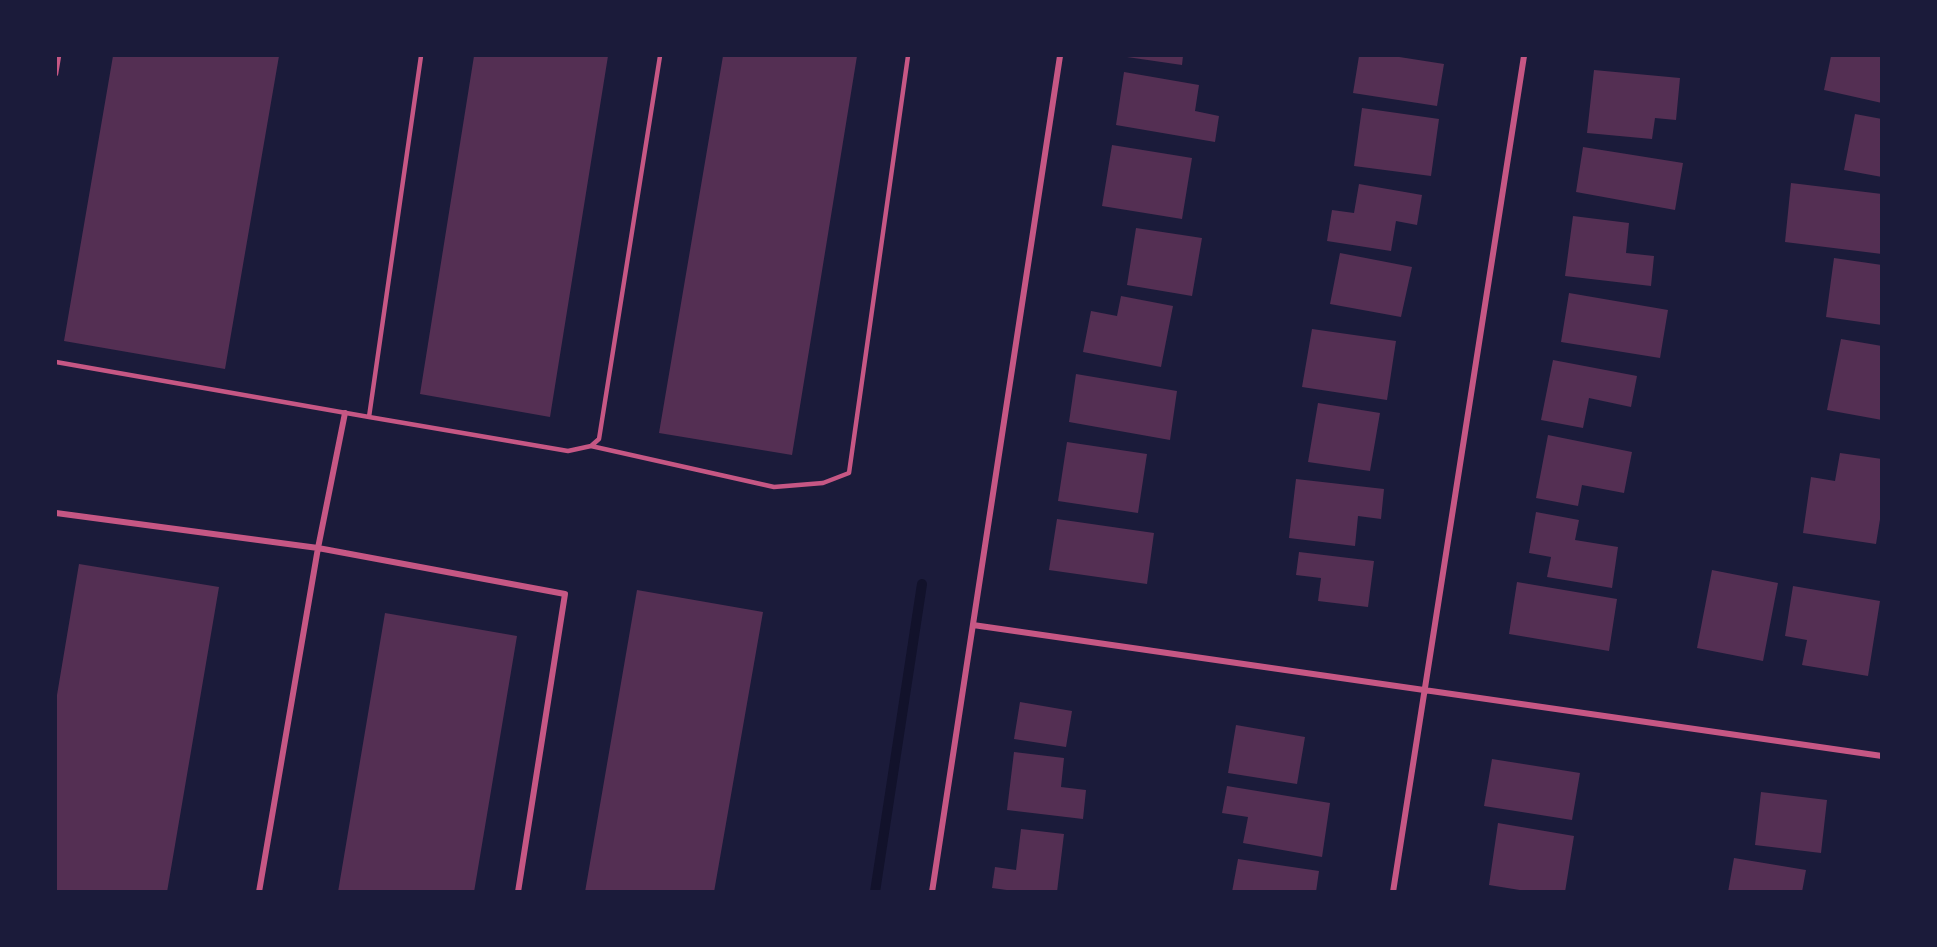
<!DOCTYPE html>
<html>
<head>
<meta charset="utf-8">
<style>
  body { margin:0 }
  #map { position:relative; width:1937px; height:947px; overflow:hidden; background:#1b1b3a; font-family:"Archivo Narrow",sans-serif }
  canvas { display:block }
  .frame { position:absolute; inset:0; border:57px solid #1b1b3a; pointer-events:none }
</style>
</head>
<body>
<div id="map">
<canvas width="1937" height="947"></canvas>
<div class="frame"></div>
</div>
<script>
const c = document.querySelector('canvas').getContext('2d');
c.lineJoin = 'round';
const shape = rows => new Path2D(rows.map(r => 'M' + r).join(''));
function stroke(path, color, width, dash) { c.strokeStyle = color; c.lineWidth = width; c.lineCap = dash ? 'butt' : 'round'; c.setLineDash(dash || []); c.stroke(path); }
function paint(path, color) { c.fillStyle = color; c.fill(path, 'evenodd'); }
const stream = shape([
  [875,892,922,584]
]);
const building = shape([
  [113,56,279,56,225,369,64,341],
  [474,56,608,56,550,417,420,394],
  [723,56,857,56,792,455,659,433],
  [1127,56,1183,56,1182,65,1127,57],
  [1359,56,1393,56,1444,64,1437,106,1353,93],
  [1831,56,1882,56,1882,103,1824,90],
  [1594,70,1680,78,1676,120,1655,118,1652,139,1587,133],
  [1124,72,1199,85,1195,111,1219,116,1215,142,1116,125],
  [1362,108,1439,119,1431,176,1354,166],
  [1855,114,1882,119,1882,177,1844,170],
  [1112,145,1192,158,1182,219,1102,206],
  [1583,147,1683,163,1675,210,1576,192],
  [1791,183,1882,194,1882,254,1785,242],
  [1359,184,1422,195,1417,225,1396,221,1391,251,1327,241,1332,210,1354,213],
  [1573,216,1629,223,1626,253,1654,256,1651,286,1565,276],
  [1136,228,1202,238,1192,296,1127,285],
  [1340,253,1412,267,1401,317,1330,304],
  [1834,258,1882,265,1882,325,1826,317],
  [1569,293,1668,310,1660,358,1561,342],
  [1121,296,1173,306,1161,367,1083,352,1091,311,1117,316],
  [1312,329,1396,341,1387,400,1302,387],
  [1841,339,1882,346,1880,371,1882,371,1882,420,1827,410],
  [1553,360,1637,376,1631,407,1589,398,1583,428,1541,420],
  [1076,374,1177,391,1170,440,1069,422],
  [1318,403,1380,413,1370,471,1308,462],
  [1548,435,1632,452,1624,493,1582,485,1578,506,1536,498],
  [1067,442,1147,454,1138,513,1058,501],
  [1840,453,1882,459,1882,507,1876,544,1803,533,1811,477,1835,481],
  [1296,479,1384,489,1381,519,1358,516,1355,546,1289,538],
  [1536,512,1579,520,1575,540,1618,547,1612,588,1547,577,1551,557,1529,553],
  [1057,519,1154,533,1147,584,1049,570],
  [1299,552,1374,561,1368,607,1318,601,1321,578,1296,575],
  [79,564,219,587,167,892,56,892,56,701],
  [1712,570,1778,583,1763,661,1697,648],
  [1517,582,1617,599,1609,651,1509,634],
  [1793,586,1880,601,1868,676,1802,665,1807,640,1785,636],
  [637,590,763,612,714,892,585,892],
  [385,613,517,636,474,892,338,892],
  [1020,702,1072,711,1066,747,1014,739],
  [1236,725,1305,737,1297,784,1228,773],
  [1014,752,1064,758,1061,787,1086,790,1083,819,1007,810],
  [1492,759,1580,773,1572,820,1484,806],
  [1227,786,1330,803,1322,857,1243,843,1248,817,1222,813],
  [1761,792,1827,800,1821,853,1755,845],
  [1498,823,1574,836,1565,892,1532,892,1489,885],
  [1021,829,1064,834,1057,892,1021,892,992,888,995,867,1016,870],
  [1734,858,1806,870,1802,892,1728,892],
  [1238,859,1319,871,1316,892,1232,892]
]);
const service = shape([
  [56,74,59,56],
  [56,362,369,417,421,56],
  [369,417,568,451,591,446,599,439,660,56],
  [591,446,774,487,823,483,849,473,908,56]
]);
const minor = shape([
  [56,513,318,548,345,413],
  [973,625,1882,756],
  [259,892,318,548,565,594,518,892],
  [932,892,1060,56],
  [1393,892,1524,56]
]);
stroke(stream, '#12122b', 10);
paint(building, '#542f53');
stroke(service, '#c65784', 4.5);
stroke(minor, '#c65784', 6);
</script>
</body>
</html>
